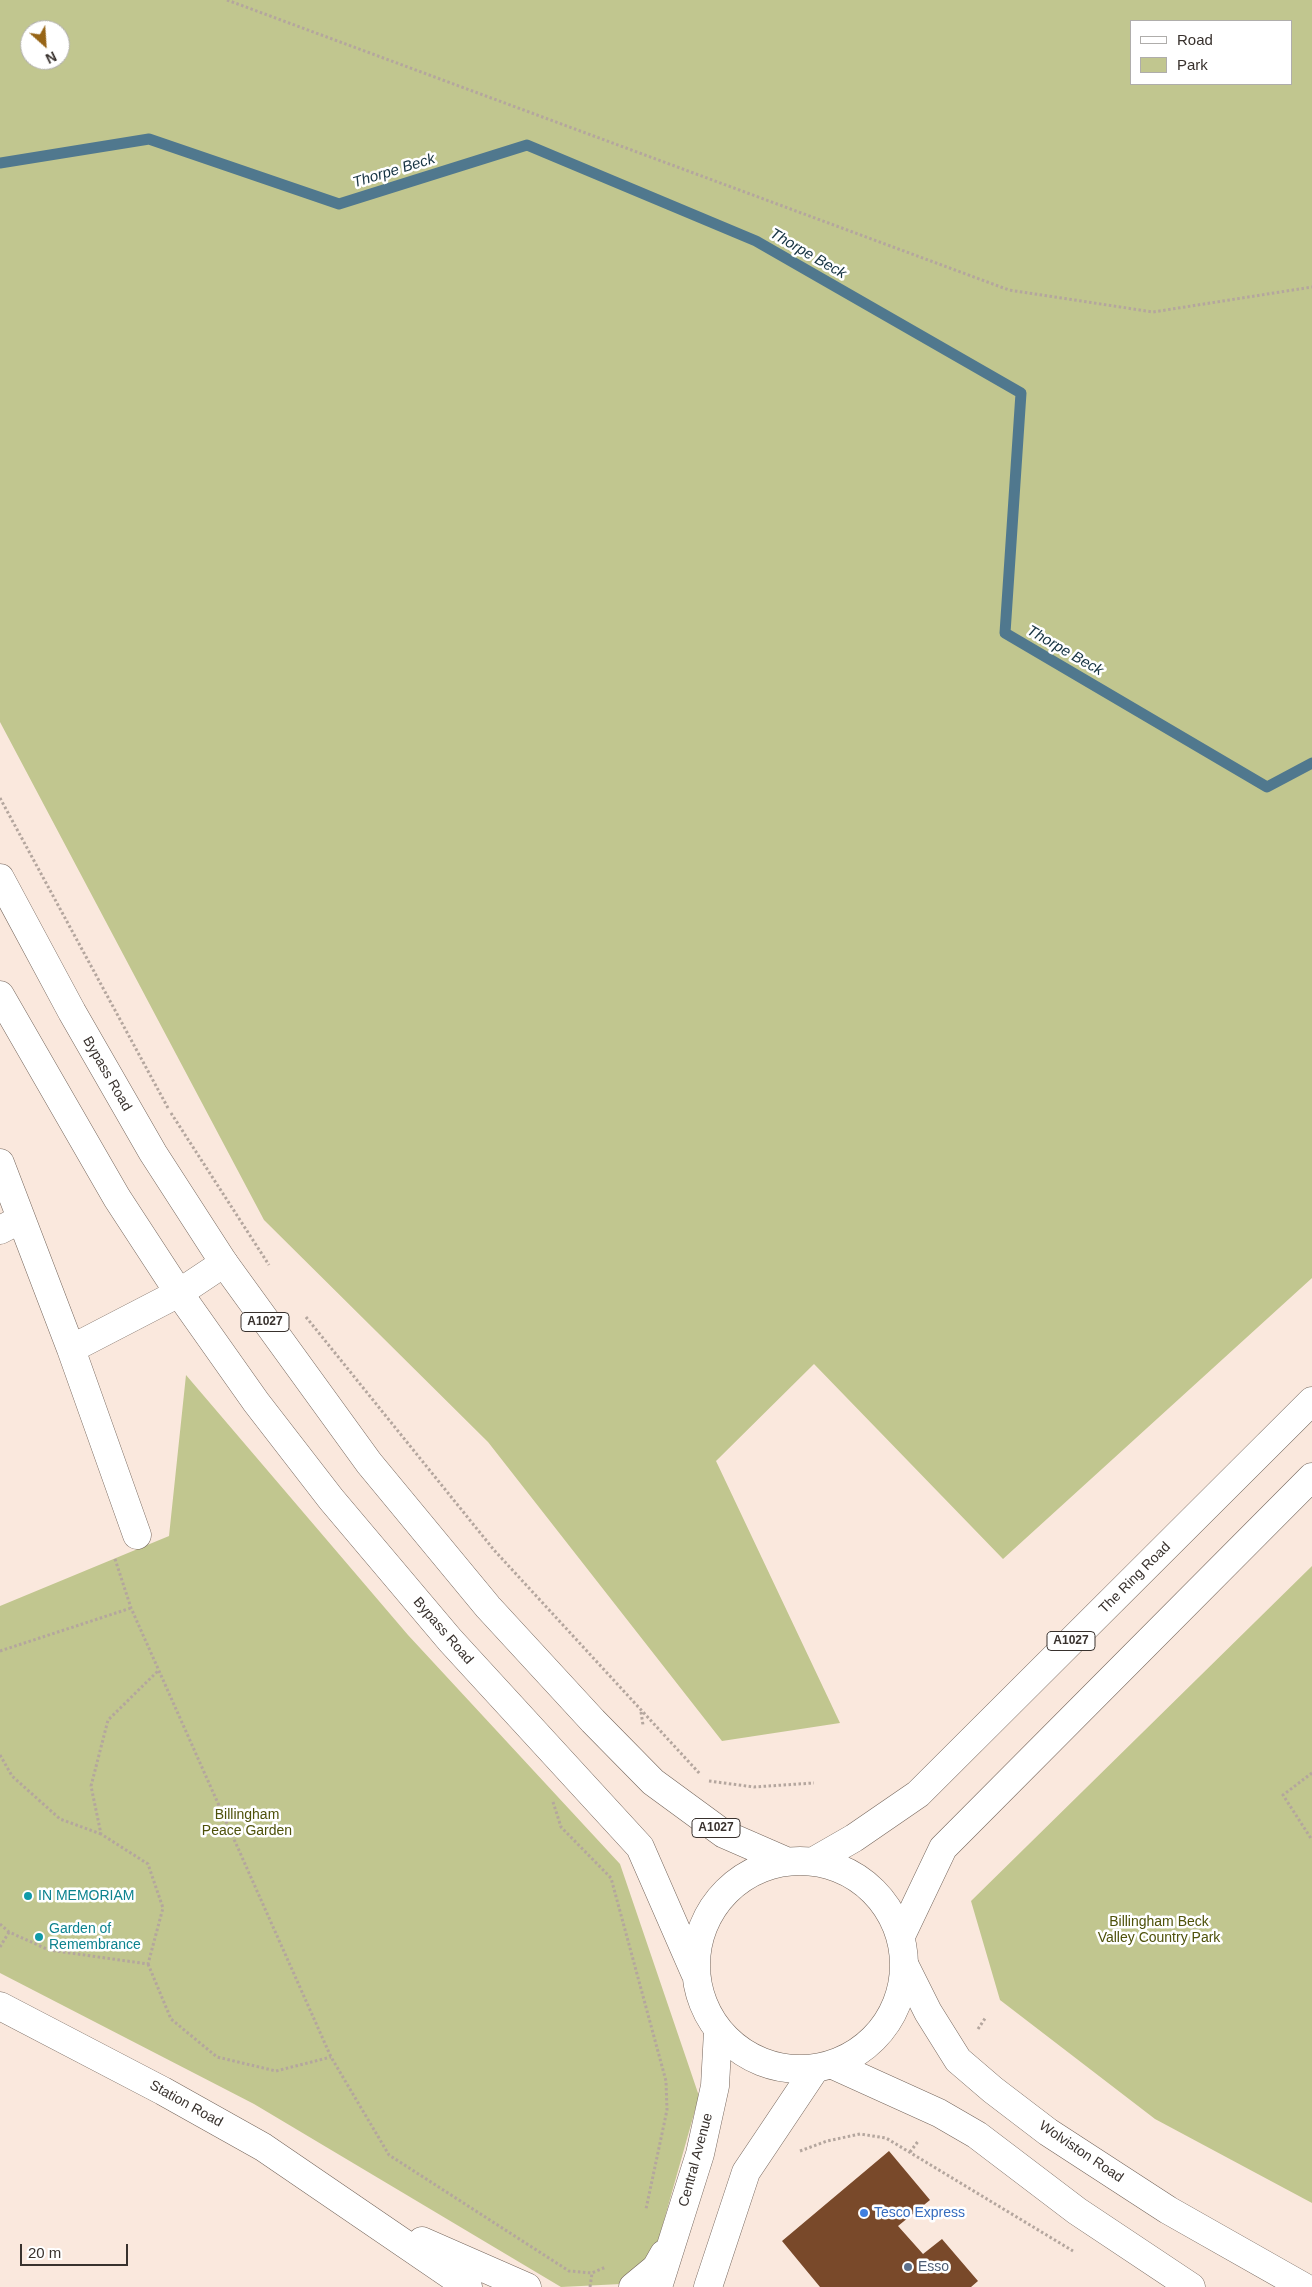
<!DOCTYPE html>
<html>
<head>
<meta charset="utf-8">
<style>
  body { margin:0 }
  #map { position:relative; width:1312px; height:2287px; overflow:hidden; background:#fae8dd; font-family:Arial,sans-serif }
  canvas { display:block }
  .legend { position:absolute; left:1130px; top:20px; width:162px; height:65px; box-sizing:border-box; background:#fff; border:1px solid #afadab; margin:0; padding:6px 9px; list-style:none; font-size:15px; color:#38312d }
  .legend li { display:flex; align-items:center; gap:10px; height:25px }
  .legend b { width:25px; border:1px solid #afadab }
  .north { position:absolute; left:20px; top:20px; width:50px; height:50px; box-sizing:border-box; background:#fff; border:1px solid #afadab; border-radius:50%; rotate:154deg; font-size:14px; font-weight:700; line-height:20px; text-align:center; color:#38312d }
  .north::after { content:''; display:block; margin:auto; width:18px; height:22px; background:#976517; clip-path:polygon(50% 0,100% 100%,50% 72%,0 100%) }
  .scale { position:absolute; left:20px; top:2244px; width:108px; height:22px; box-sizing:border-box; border:2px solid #38312d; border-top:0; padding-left:6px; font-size:15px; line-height:18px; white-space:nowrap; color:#38312d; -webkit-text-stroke:4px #fff; paint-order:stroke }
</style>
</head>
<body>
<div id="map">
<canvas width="1312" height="2287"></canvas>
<ul class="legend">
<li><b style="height:6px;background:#fff"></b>Road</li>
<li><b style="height:14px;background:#c1c68f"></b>Park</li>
</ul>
<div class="north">N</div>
<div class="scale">20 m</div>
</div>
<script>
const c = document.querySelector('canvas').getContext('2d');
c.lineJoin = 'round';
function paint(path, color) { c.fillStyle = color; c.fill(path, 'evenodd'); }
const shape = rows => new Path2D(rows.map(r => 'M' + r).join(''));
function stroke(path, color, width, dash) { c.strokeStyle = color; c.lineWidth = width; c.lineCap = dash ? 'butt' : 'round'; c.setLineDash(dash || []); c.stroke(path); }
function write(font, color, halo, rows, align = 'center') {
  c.font = font + ' Arial,sans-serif'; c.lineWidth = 5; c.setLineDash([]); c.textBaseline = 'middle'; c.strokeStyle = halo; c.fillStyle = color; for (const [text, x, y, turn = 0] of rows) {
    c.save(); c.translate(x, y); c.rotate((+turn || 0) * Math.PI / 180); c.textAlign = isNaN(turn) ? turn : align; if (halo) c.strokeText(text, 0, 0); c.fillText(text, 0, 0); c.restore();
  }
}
const green = shape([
  [0,0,1312,0,1312,1278,1003,1559,814,1364,716,1461,840,1723,722,1741,488,1442,264,1220,0,722],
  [1291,21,1291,84,1131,84,1131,21],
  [30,30,60,30,60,60,30,60],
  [186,1375,408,1635,620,1864,699,2096,654,2256,621,2284,561,2287,254,2104,0,1973,0,1606,169,1536],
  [1312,1566,1312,2203,1155,2119,1000,2000,971,1901]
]);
const stream = shape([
  [0,163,149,139,339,204,527,145,756,241,1021,393,1005,633,1267,787,1312,763]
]);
const building = shape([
  [889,2151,930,2200,898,2226,923,2254,942,2239,978,2281,971,2287,820,2287,782,2241]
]);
const path = shape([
  [227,0,1009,290,1153,312,1312,287],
  [0,798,168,1108],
  [171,1113,269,1265],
  [306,1317,494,1550,700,1774],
  [115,1559,131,1608,331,2057,389,2155,569,2271,592,2273,606,2267],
  [0,1651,131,1608],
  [641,1712,643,1725],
  [0,1755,12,1776,60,1819,101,1834],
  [1312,1773,1283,1795,1312,1840],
  [709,1781,754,1787,814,1783],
  [553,1802,561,1827,611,1878,666,2081,667,2110,646,2209],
  [0,1924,9,1932,49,1950,148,1964,163,1908,148,1864,101,1834,91,1786,108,1720,159,1670],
  [0,1947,9,1932],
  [148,1964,171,2019,217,2057,276,2071,331,2057],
  [978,2029,986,2017],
  [800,2151,827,2141,860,2134,886,2138,1073,2251],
  [910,2152,919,2140],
  [590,2287,592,2273]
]);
const street = shape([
  [0,1163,71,1349,137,1535],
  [0,1230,21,1219],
  [71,1349,179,1293,224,1263]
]);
const secondary = shape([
  [905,1966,928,2012,958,2060,993,2090,1048,2132,1168,2210,1304,2287],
  [0,2006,163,2091,263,2147,468,2287],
  [833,2065,939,2113,977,2135,1077,2211,1191,2287],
  [422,2241,527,2287],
  [633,2287,656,2268,664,2254],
  [658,2287,700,2154,715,2086,718,2031],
  [708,2287,746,2172,815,2069]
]);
const primary = shape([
  [0,878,72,1012,153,1153,224,1263,369,1463,488,1607,593,1721,653,1782,724,1834,786,1861],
  [0,995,117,1198,179,1293,256,1402,331,1499,450,1640,640,1847,695,1973],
  [814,1861,854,1838,918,1794,1312,1401],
  '696 1965a104 104 0 1 1 208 0a104 104 0 1 1-208 0Z',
  [901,1936,943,1848,1312,1477]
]);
const markers = [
  [28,1896,5,"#0f9aa8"],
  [39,1937,5,"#0f9aa8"],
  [864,2213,5,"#3f7fe0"],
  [908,2267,5,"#5c6f8a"]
];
const shields = [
  [265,1322,48],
  [1071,1641,48],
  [716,1828,48]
];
const shieldNames = [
  ["A1027",265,1322],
  ["A1027",1071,1641],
  ["A1027",716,1828]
];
const streetNames = [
  ["Bypass Road",107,1074,60],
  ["The Ring Road",1135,1578,-45],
  ["Bypass Road",443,1631,49],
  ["Station Road",186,2104,29],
  ["Wolviston Road",1081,2152,34],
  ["Central Avenue",696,2160,-75]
];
const parkNames = [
  ["Billingham",247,1815],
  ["Peace Garden",247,1831],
  ["Billingham Beck",1159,1922],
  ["Valley Country Park",1159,1938]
];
const cultureNames = [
  ["IN MEMORIAM",38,1896],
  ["Garden of",49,1929],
  ["Remembrance",49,1945]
];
const shopNames = [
  ["Tesco Express",874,2213]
];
const serviceNames = [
  ["Esso",918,2267]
];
const waterNames = [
  ["Thorpe Beck",394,171,-17],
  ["Thorpe Beck",808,254,30],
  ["Thorpe Beck",1065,651,30]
];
paint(green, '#c1c68f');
stroke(stream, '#50788e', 11);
paint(building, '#79492a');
stroke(street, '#74655b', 29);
stroke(secondary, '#74655b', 29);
stroke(primary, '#74655b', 29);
stroke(path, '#b4a69e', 3, [2.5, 2.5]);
stroke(street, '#fff', 28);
stroke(secondary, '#fff', 28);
stroke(primary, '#fff', 28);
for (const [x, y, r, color] of markers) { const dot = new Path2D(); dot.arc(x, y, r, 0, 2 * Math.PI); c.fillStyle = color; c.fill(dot); stroke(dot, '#fff', 2); }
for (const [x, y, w] of shields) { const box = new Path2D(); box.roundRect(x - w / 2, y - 9.5, w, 19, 4); c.fillStyle = '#fff'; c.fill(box); stroke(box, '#38312d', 1); }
write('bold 12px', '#38312d', null, shieldNames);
write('14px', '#38312d', '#fff', streetNames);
write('14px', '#4e510a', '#fff', parkNames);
write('14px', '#0d838f', '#fff', cultureNames, 'left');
write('14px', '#366cbe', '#fff', shopNames, 'left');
write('14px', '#4e5e75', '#fff', serviceNames, 'left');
write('italic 15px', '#163342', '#fff', waterNames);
</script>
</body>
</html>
